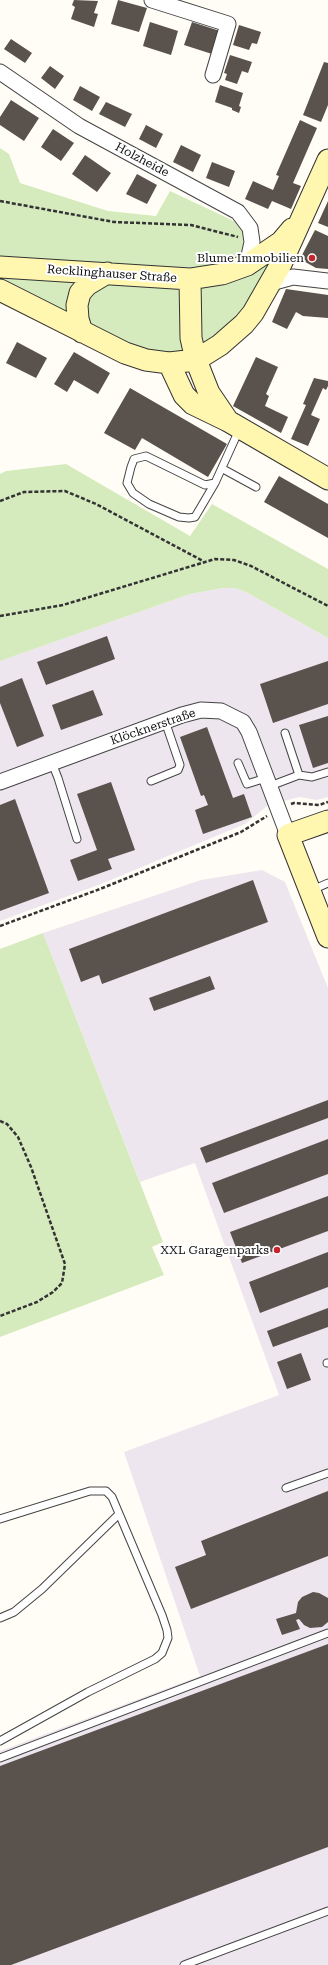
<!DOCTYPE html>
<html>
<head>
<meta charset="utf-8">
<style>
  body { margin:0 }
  canvas { display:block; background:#fffdf5 }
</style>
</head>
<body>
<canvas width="328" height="1965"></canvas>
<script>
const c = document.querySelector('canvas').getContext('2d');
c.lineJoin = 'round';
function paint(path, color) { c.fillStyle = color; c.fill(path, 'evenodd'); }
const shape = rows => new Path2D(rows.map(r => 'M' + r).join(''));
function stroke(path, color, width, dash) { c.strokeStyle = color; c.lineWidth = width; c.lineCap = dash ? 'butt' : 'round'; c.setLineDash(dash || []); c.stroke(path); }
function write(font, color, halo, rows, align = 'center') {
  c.font = font + ' "Roboto Serif",serif'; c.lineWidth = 4; c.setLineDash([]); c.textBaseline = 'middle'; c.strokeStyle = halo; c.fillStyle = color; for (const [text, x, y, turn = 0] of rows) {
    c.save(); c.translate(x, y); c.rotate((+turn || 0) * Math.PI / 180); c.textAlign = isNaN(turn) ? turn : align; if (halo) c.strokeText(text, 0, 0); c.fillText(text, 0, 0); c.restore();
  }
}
const industrial = shape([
  [223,588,234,588,246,592,328,638,328,797,317,800,299,797,267,806,245,824,101,884,0,921,0,661,190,594],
  [262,870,285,882,328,988,328,1965,0,1965,0,1751,200,1676,124,1452,279,1395,195,1163,140,1182,43,933,201,880]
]);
const green = shape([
  [0,148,9,154,20,183,108,211,156,216,170,191,236,222,244,230,243,245,271,269,236,324,209,345,173,354,151,355,110,336,50,303,0,281],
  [66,464,190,536,212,504,328,569,328,638,246,592,234,588,223,588,190,594,0,661,0,474,6,471],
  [43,933,163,1242,152,1247,164,1275,0,1337,0,949]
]);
const building = shape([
  [74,0,98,1,94,13,98,14,94,27,71,19,75,7,72,5],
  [118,0,147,8,139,32,111,24],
  [150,22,178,31,171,55,143,46],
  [192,22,220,31,212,54,184,45],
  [239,25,261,32,257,44,252,43,249,50,233,45],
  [11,39,32,53,25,63,4,49],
  [230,55,252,62,248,73,242,71,237,84,225,80,227,74,224,73],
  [324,62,328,63,328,105,321,122,303,115],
  [50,66,64,76,55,89,41,78],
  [220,85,243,93,239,106,241,107,239,113,232,110,232,108,215,102],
  [80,86,100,97,92,111,73,100],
  [11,100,39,118,24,141,0,125,0,117],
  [106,102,132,114,125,127,99,114],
  [300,120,317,128,293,183,301,186,291,209,272,201,268,209,245,199,253,181,273,190,279,176,276,175],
  [146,125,163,134,156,148,139,139],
  [53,129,74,143,61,161,41,147],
  [181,145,201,155,193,172,173,162],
  [85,155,111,173,97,192,72,174],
  [212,162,235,171,229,187,206,178],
  [137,174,157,185,147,204,126,194],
  [328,201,328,227,318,223],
  [315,230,328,236,328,269,316,268,300,259],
  [286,289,328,295,328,318,303,316,296,312,287,329,272,322],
  [17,342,47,358,36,378,6,363],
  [74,352,110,373,98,394,74,380,67,392,54,384],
  [256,357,278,367,266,394,269,396,265,406,288,417,281,433,233,406],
  [314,378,328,381,328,386,326,390,323,388,311,415,320,419,308,446,291,439,306,405,303,404],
  [130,388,227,444,208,477,142,438,135,450,104,433],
  [279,476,328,504,328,538,264,502],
  [107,636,115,659,46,685,37,662],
  [328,661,328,704,273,723,260,684],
  [22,678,44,736,17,747,0,703,0,687],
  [93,690,103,715,61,730,52,705],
  [328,716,328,763,313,768,299,725],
  [207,727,233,798,244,794,252,817,203,834,195,810,208,805,204,795,201,796,180,737],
  [111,782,135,850,108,859,112,869,78,881,70,860,97,850,77,794],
  [15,799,49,893,0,911,0,805],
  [253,880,268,922,102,984,99,975,81,982,69,949],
  [210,976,215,989,154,1011,149,998],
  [328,1100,328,1118,206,1163,200,1148],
  [328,1139,328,1174,224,1213,212,1183],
  [328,1196,328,1231,242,1263,230,1232],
  [328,1252,328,1287,260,1313,249,1282],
  [328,1308,328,1327,273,1347,267,1331],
  [301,1353,311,1380,287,1389,277,1362],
  [328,1491,328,1556,191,1609,175,1567,206,1555,201,1541],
  [313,1592,319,1593,328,1598,328,1622,322,1627,310,1628,304,1625,299,1619,296,1620,300,1629,282,1635,276,1619,296,1613,298,1602,302,1597],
  [328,1644,328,1847,11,1965,0,1965,0,1766]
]);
const path = shape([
  [0,201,114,222,191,225,238,237],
  [0,501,24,492,65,491,96,504,203,561],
  [0,616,63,605,215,559,234,560,251,566,328,606],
  [291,804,294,803,319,805,328,802],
  [0,926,100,889,241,832,267,816],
  [0,1121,7,1124,18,1137,31,1167,65,1264,62,1283,53,1292,37,1302,0,1316]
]);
const lane = shape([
  [223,469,256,487],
  [215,483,195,517,189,518,179,517,149,504,133,493,127,483,131,467,134,459,146,456,205,485,215,483,239,430],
  [285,733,299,775],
  [52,763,58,778,77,839],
  [238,763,247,784,266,778],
  [151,781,178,770,180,765,165,721],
  [270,786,299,775,312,777,328,772],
  [312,890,328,883],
  [327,1363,328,1363],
  [286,1488,328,1473],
  [0,1519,90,1491,106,1491,112,1497,162,1615,167,1630,168,1638,162,1653,155,1659,88,1692,0,1741],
  [0,1618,14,1612,42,1589,119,1514],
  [0,1758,328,1633],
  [184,1965,328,1911]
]);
const street = shape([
  [152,0,228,24,213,75],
  [0,72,79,126,238,212,250,228,252,242,247,265],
  [271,283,293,277,328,281],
  [0,782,182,715,201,710,221,711,243,722,249,732,288,835]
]);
const secondary = shape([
  [0,267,190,279,222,274,247,265,281,242,292,229],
  [190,279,191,338,196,360,209,393,228,421],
  [0,290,125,353,146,360,169,363,196,360,220,345,244,324,253,313,281,264,328,160],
  [82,332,78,319,77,305,80,293,87,285,107,273],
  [169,363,184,395,193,404,228,421,328,479],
  [328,821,288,835,328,937]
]);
const markers = [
  [312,258,4,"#c4262e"],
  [277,1250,4,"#c4262e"]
];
const streetNames = [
  ["Holzheide",142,160,28],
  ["Recklinghauser Straße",112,274,4],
  ["Klöcknerstraße",153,727,-19]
];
const poiNames = [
  ["Blume Immobilien",304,258],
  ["XXL Garagenparks",269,1250]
];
paint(industrial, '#eee6ef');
paint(green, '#d5ebbd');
paint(building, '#5a524d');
stroke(lane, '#444', 9);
stroke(street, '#444', 17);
stroke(secondary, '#333', 23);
stroke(path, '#333', 2.5, [4, 2]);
stroke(lane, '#fff', 7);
stroke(street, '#fff', 15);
stroke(secondary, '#fff6b0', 21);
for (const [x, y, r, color] of markers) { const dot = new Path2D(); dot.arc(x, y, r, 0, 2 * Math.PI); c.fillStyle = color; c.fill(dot); stroke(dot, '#fff', 1.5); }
write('12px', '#111', '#fff', streetNames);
write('12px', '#111', '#fff', poiNames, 'right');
</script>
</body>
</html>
